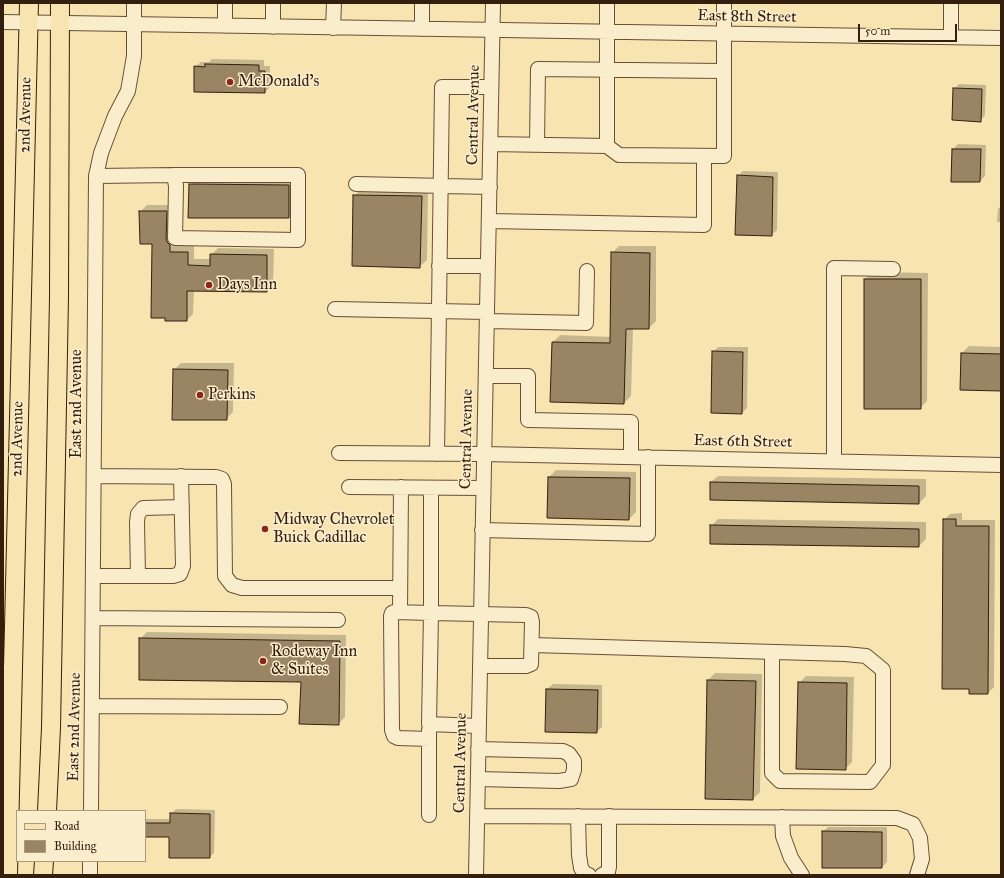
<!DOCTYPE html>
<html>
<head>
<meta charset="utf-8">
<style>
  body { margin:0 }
  #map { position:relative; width:1004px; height:878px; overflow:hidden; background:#f7e4b1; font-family:"IM FELL Great Primer",serif }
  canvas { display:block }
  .frame { position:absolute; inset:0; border:4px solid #341e0e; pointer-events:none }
  .legend { position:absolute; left:16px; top:810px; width:130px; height:52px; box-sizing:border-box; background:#faedcc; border:1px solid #ab9a80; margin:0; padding:5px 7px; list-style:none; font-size:12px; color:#341e0e }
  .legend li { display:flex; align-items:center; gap:8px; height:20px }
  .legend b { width:20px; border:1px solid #ab9a80 }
  .scale { position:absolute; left:858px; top:24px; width:99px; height:18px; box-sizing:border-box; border:2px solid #341e0e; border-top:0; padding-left:5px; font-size:12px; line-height:14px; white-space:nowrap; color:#341e0e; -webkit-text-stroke:3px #faedcc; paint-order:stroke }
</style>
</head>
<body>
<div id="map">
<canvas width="1004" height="878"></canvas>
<div class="frame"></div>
<ul class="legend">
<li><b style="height:5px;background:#f7e4b1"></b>Road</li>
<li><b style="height:11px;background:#998563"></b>Building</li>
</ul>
<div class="scale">50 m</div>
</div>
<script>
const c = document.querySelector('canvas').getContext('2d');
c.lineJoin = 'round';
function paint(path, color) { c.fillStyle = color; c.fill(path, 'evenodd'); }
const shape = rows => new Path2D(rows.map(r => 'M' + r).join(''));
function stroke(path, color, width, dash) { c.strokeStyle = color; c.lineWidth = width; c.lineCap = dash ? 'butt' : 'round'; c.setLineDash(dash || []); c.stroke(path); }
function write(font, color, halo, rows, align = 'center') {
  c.font = font + ' "IM FELL Great Primer",serif'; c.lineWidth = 3; c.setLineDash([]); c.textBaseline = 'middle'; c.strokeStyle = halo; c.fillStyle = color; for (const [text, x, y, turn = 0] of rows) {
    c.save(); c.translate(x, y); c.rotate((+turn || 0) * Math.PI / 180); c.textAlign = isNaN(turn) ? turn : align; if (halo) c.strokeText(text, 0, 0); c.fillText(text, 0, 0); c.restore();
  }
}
const shadow = shape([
  [212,59,264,60,264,66,270,66,270,87,265,92,195,67,201,62,209,62],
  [959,84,986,85,985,115,980,121,954,89],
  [958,144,986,145,985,176,980,181,953,149],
  [743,171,778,172,777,230,771,235,738,176],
  [197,178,296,179,295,210,289,217,190,185],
  [361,189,428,190,427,260,420,266,354,196],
  [147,205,173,205,177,245,194,245,194,259,211,259,211,255,218,248,274,249,273,285,266,291,194,290,193,314,187,320,140,212],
  [1001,206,1001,222,997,222,998,209],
  [619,246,656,246,656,321,649,328,633,328,631,396,624,403,553,342,560,335,611,337,612,253],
  [872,272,928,273,927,401,920,408,865,279],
  [969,346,1001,347,1001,390,962,353],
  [718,347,748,347,747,408,742,413,713,352],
  [181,363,234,363,233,412,226,419,174,370],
  [556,470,636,472,636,512,629,519,549,477],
  [718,476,926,479,926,496,919,503,711,482],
  [962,513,962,520,995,520,994,687,988,693,944,520,950,514],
  [718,519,926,522,926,539,919,546,711,526],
  [147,632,346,635,345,717,338,724,302,681,140,639],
  [715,673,762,674,760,792,753,799,708,680],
  [806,676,854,677,852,762,845,769,799,683],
  [553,684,602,685,602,727,596,732,547,689],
  [176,809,215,810,214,853,209,857,170,836,145,836,145,819,171,819,171,814],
  [828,827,887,827,887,862,882,867,823,832]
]);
const building = shape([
  [205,64,259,65,259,71,265,71,265,93,194,92,194,66,205,67,205,64],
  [953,88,982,89,981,122,952,120,953,88],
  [952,149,981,149,980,182,951,182,952,149],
  [737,175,773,177,772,236,735,235,737,175],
  [189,184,289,185,289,218,188,218,189,184],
  [353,195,422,196,420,268,352,266,353,195],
  [139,211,167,211,166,238,167,242,170,245,170,252,188,252,188,265,210,266,210,254,267,255,267,292,187,291,187,321,165,321,165,318,151,318,152,244,140,244,139,211],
  [611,252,650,253,649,329,626,329,624,404,550,402,552,342,610,343,611,252],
  [864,279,921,279,921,409,864,409,864,279],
  [712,351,743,352,742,414,711,413,712,351],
  [961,353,1001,354,1001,391,960,390,961,353],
  [173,369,228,370,227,420,172,420,173,369],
  [548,477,630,478,629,520,547,518,548,477],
  [710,482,919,486,919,504,710,500,710,482],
  [943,519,956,519,956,526,989,526,988,694,969,694,969,689,942,689,943,519],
  [710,525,919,529,919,547,710,544,710,525],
  [139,638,340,641,339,725,299,724,301,682,139,680,139,638],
  [707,680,756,681,753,800,705,799,707,680],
  [798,682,847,683,846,770,796,769,798,682],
  [546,689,598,690,597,733,545,732,546,689],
  [170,813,210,814,210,858,169,858,169,837,145,837,145,823,170,823,170,813],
  [822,831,882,832,882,868,822,868,822,831]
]);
const minor = shape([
  [273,3,273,27],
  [422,3,422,29],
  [3,22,1001,38],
  [225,26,225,3],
  [333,28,334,3],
  [951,37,951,3],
  [490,144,607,146,619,155,724,156,724,3],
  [537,145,538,69,723,71],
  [607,146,607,3],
  [96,176,174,175,298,175,298,240,175,238,176,186,174,175],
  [356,184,490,187],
  [489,221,704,225,704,156],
  [439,266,488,266],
  [335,309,487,312],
  [487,321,586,323,587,271],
  [486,376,528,376,528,420,631,422,631,456],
  [339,453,484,454,1001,465],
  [437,454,442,87,491,87],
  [834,460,834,268,893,269],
  [94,476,216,477,222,479,224,484,225,576,232,585,242,588,400,588],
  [349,487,483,488],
  [482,530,648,534,648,457],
  [93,576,173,576,180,574,183,566,181,476],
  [138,576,137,522,138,514,143,508,182,507],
  [400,612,401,487],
  [93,618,338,620],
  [532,645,845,654,866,656,883,670,883,765,870,782,780,781,772,773,772,652],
  [93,706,280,707],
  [479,726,429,724,431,613,526,615,531,617,532,622,531,664,526,666,480,666],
  [429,739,398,738,394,736,392,730,391,616,392,613,394,612,431,613,431,488],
  [478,779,559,781,571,779,574,770,574,761,569,754,563,751,478,749],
  [91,811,96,176,101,153,115,116,128,91,134,56,134,3],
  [429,815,429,730],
  [477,816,897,818,913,824,920,838,922,859,917,875],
  [578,816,579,855,581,868,585,874,589,875],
  [782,817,783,836,791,858,802,875],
  [90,875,90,861],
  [476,875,493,3],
  [602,875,608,872,609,867,609,816]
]);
const major = shape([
  [47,811,51,728,59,297,60,3],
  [8,875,29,3],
  [43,875,44,861]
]);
const markers = [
  [230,82,4,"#8f2418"],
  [209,285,4,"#8f2418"],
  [200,395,4,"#8f2418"],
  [265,529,4,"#8f2418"],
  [263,661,4,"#8f2418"]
];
const streetNames = [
  ["East 8th Street",747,17,1],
  ["2nd Avenue",26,115,-89],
  ["Central Avenue",474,115,-89],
  ["East 2nd Avenue",77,404,-90],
  ["2nd Avenue",18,439,-89],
  ["Central Avenue",467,439,-89],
  ["East 6th Street",743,442,1],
  ["East 2nd Avenue",75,727,-89],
  ["Central Avenue",461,763,-89]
];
const poiNames = [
  ["McDonald's",238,82],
  ["Days Inn",217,285],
  ["Perkins",208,395],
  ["Midway Chevrolet",273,520],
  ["Buick Cadillac",273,538],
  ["Rodeway Inn",271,652],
  ["& Suites",271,670]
];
paint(shadow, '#0003');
paint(building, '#998563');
stroke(building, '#341e0e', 1);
stroke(minor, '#655037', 16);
stroke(major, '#341e0e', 20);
stroke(minor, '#faedcc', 14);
stroke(major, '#f7e4b1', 18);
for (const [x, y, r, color] of markers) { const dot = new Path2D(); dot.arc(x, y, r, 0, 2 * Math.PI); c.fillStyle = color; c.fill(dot); stroke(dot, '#faedcc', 1.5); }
write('16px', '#341e0e', '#faedcc', streetNames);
write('16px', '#341e0e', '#faedcc', poiNames, 'left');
</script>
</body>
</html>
